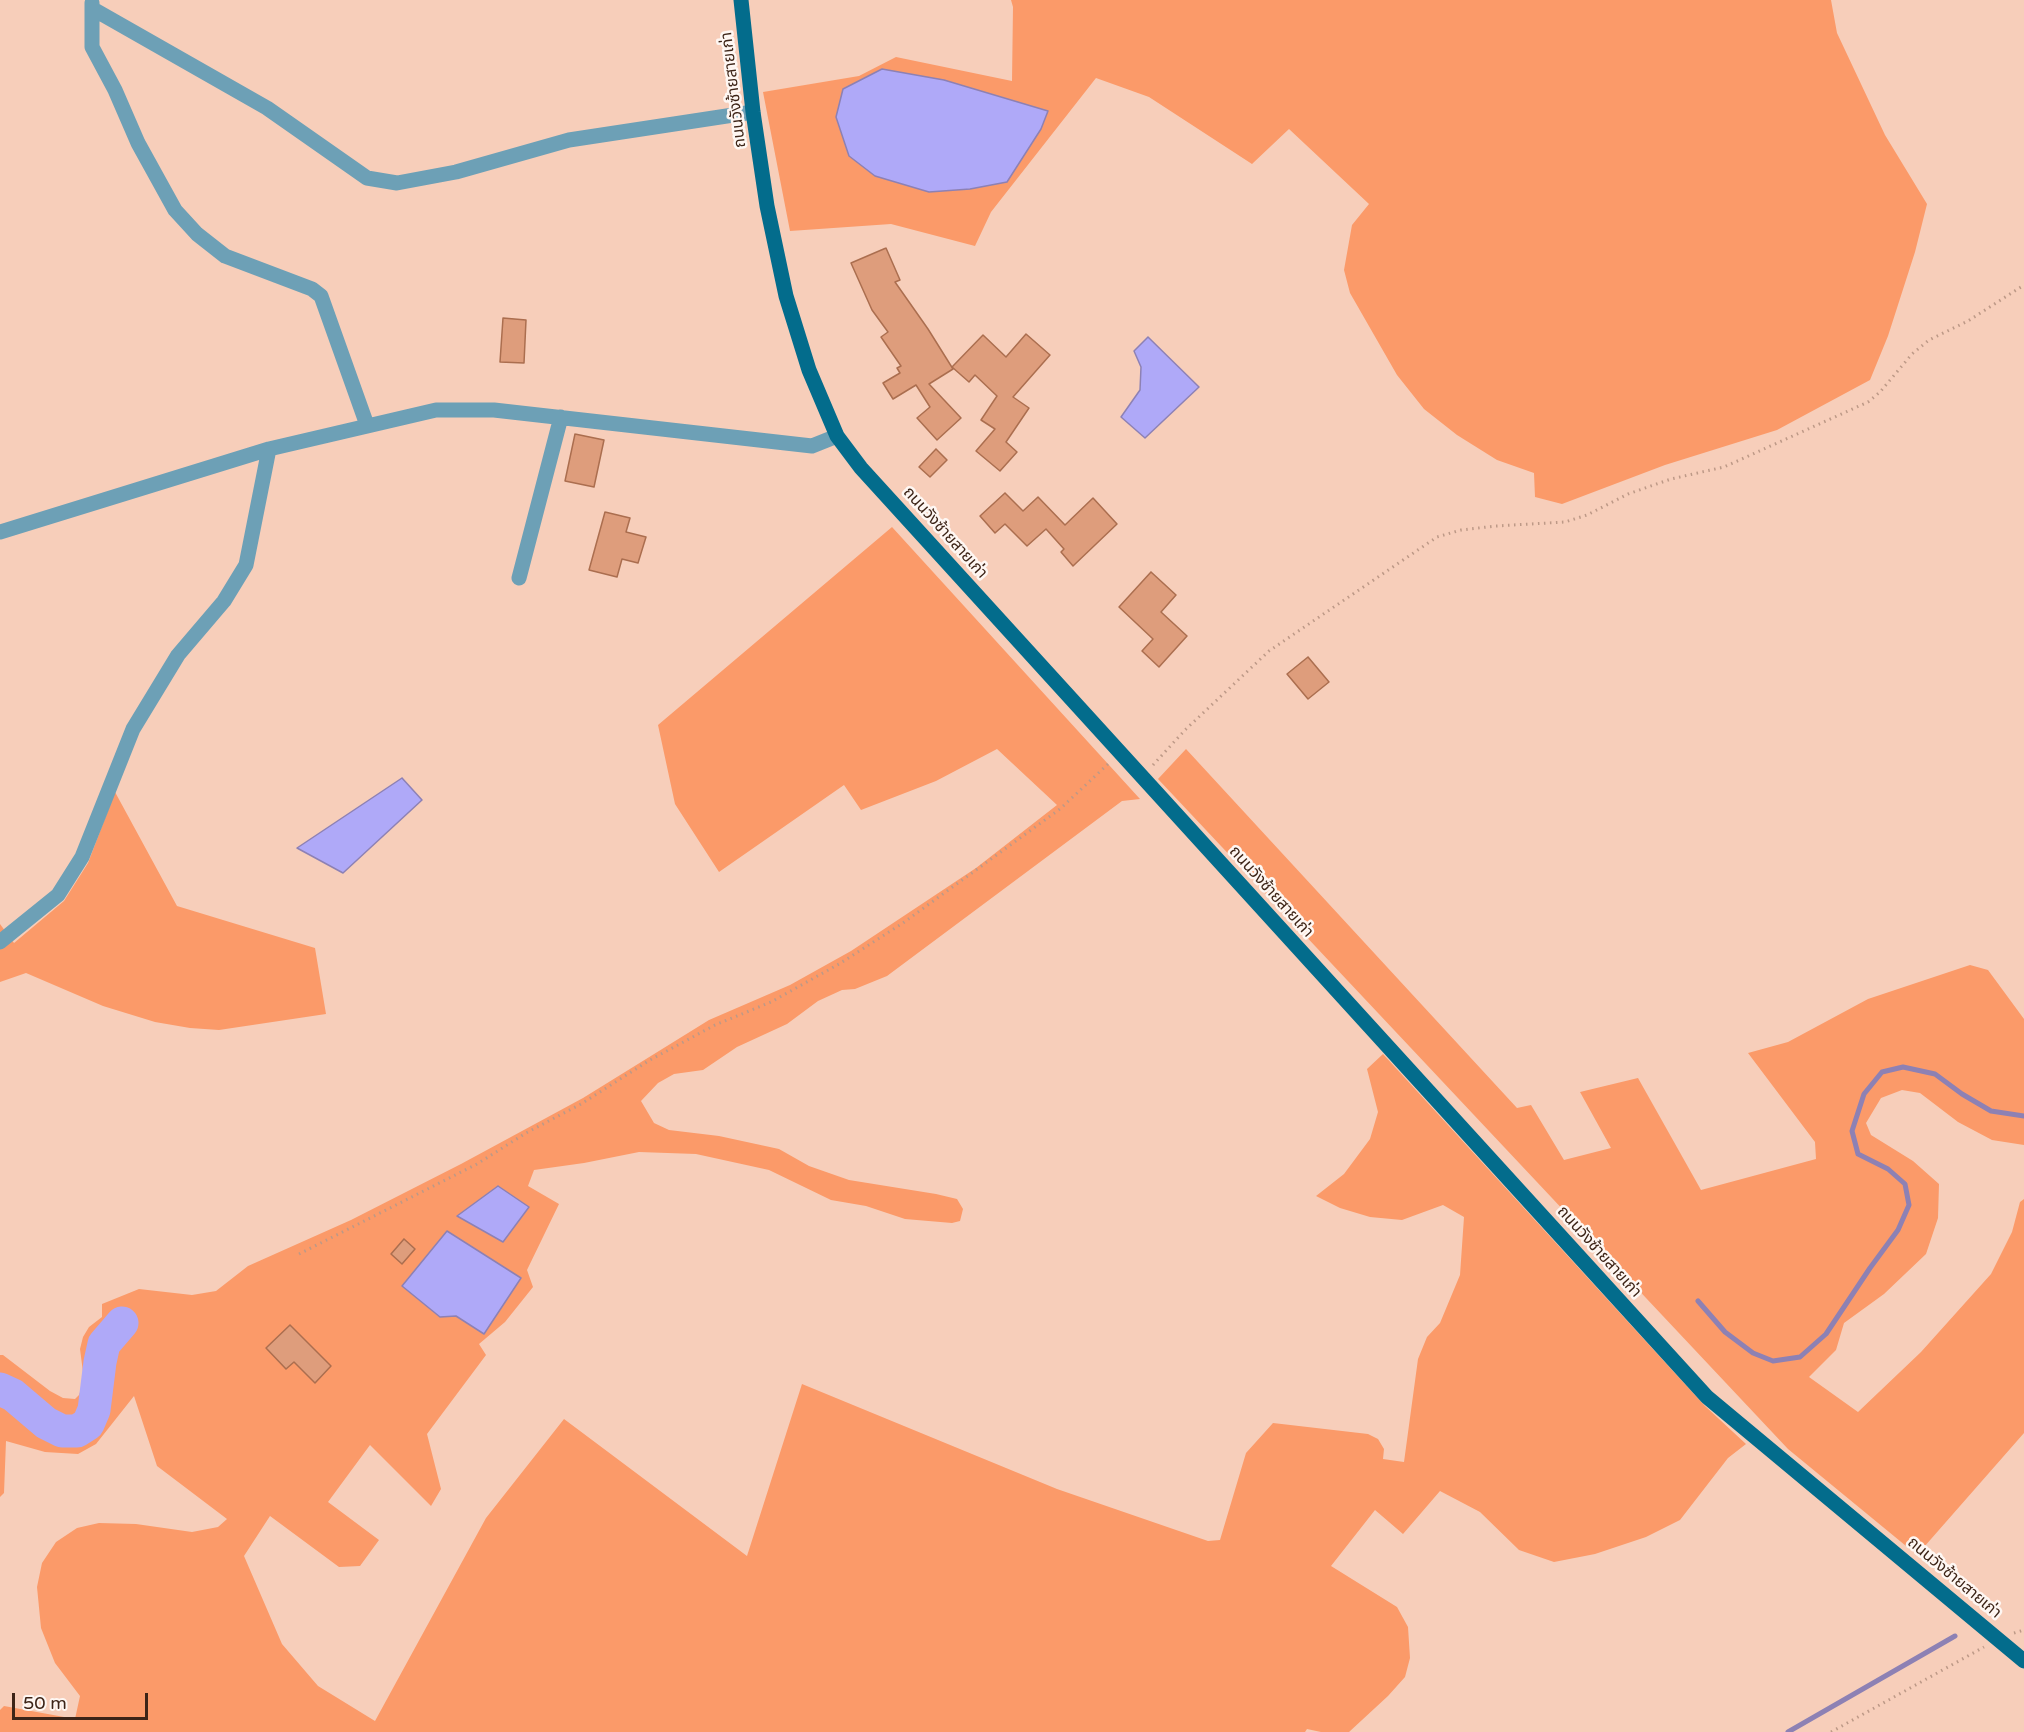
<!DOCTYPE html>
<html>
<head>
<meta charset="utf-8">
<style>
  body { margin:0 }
  #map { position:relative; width:2024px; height:1732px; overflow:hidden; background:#f7ceba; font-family:"Varela Round",sans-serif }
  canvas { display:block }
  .scale { position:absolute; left:12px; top:1693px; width:136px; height:27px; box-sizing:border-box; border:3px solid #3d2417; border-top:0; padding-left:8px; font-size:18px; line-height:21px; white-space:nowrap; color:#3d2417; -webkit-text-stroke:4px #fef7f3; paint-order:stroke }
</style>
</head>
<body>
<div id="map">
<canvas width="2024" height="1732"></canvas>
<div class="scale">50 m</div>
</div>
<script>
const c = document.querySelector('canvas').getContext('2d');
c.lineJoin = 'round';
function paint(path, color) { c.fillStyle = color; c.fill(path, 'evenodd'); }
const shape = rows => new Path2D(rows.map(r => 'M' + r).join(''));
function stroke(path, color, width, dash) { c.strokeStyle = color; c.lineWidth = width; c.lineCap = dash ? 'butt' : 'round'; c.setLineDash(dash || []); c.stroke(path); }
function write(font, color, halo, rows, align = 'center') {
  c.font = font + ' "Varela Round","Noto Sans Thai",sans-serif'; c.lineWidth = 5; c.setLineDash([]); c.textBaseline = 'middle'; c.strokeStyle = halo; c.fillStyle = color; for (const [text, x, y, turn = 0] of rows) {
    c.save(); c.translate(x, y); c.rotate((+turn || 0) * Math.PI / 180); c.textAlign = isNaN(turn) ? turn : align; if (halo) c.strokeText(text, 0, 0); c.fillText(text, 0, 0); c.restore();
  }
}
const green = shape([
  [1011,0,1831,0,1837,33,1885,135,1927,204,1915,252,1888,336,1870,380,1777,430,1665,465,1562,504,1535,497,1534,473,1497,460,1457,435,1424,409,1397,375,1350,293,1344,270,1352,225,1369,204,1289,129,1252,164,1149,97,1096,78,991,212,975,246,891,224,790,231,763,92,859,76,896,57,1012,81,1013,7],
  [892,527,1140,799,1122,801,887,976,855,989,842,990,818,1001,787,1024,737,1047,703,1070,674,1074,658,1083,641,1101,654,1123,669,1130,719,1136,779,1149,809,1166,849,1180,936,1194,957,1199,963,1209,960,1221,952,1223,905,1219,866,1206,831,1200,769,1170,696,1154,639,1152,584,1163,534,1170,528,1186,559,1204,527,1270,533,1287,505,1322,479,1344,486,1355,427,1434,441,1489,431,1506,370,1445,328,1502,379,1540,360,1566,339,1567,270,1516,244,1556,282,1644,318,1686,375,1721,486,1518,564,1419,747,1556,802,1384,1057,1489,1208,1541,1220,1540,1246,1453,1273,1423,1368,1434,1378,1439,1384,1449,1383,1459,1404,1462,1418,1359,1427,1337,1440,1323,1460,1275,1464,1217,1443,1205,1402,1220,1370,1217,1340,1208,1316,1196,1344,1174,1370,1139,1378,1112,1367,1069,1383,1054,1705,1406,1746,1444,1728,1458,1680,1520,1646,1537,1595,1554,1554,1562,1519,1550,1480,1512,1440,1491,1403,1534,1375,1510,1331,1566,1397,1607,1408,1627,1410,1658,1405,1677,1388,1696,1349,1732,1321,1732,1307,1729,1305,1732,0,1732,0,1710,4,1706,75,1719,80,1696,55,1663,41,1628,37,1587,42,1563,56,1542,77,1528,99,1523,136,1524,192,1532,218,1527,227,1519,157,1466,134,1396,96,1444,78,1454,45,1452,6,1441,4,1493,0,1497,0,1355,3,1355,50,1391,63,1398,75,1399,79,1395,84,1380,80,1349,83,1337,89,1327,102,1317,102,1304,139,1289,192,1295,216,1291,248,1266,351,1220,461,1164,583,1098,709,1020,790,985,851,951,976,868,1057,805,997,749,936,781,861,810,844,785,719,872,675,804,658,725],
  [1186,749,1517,1108,1531,1105,1564,1160,1611,1148,1580,1092,1638,1078,1701,1190,1816,1159,1815,1142,1748,1053,1788,1042,1868,999,1970,965,1988,970,2024,1019,2024,1145,1992,1140,1958,1122,1920,1093,1902,1090,1881,1098,1866,1123,1871,1135,1913,1161,1939,1184,1938,1218,1926,1254,1884,1294,1844,1323,1836,1350,1809,1377,1858,1412,1921,1352,1991,1274,2012,1232,2020,1202,2024,1199,2024,1433,1917,1555,1788,1449,1158,779],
  [115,792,177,906,315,948,326,1014,219,1030,190,1028,155,1022,103,1006,26,973,0,982,0,924,14,943,64,901,88,863]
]);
const water = shape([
  [882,69,944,80,1048,111,1041,129,1007,182,970,189,929,192,875,176,849,156,836,117,843,89,882,69],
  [1148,337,1199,387,1145,438,1121,417,1140,390,1141,367,1134,351,1148,337],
  [402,778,422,800,343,873,297,848,402,778],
  [498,1186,529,1207,503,1242,457,1216,498,1186],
  [447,1231,521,1278,484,1334,456,1316,440,1317,402,1286,447,1231]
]);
const stream = shape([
  [1698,1301,1725,1332,1753,1353,1773,1361,1800,1357,1826,1334,1870,1268,1898,1230,1909,1205,1905,1184,1888,1169,1858,1154,1852,1131,1864,1094,1882,1072,1903,1067,1935,1074,1962,1094,1991,1111,2024,1116],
  [1788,1732,1955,1636]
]);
const river = shape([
  [0,1389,13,1395,46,1423,62,1431,77,1431,88,1424,94,1410,100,1362,104,1344,122,1323]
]);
const building = shape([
  [886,248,900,280,895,282,928,329,953,369,929,384,961,418,937,440,917,418,930,407,916,385,893,399,883,383,900,373,897,368,901,366,881,337,888,332,872,310,851,263,886,248],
  [503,318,526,320,524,363,500,362,503,318],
  [1026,334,1050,355,1013,397,1029,408,1006,442,1017,452,1000,471,976,451,995,429,981,420,997,396,975,375,969,382,952,367,983,335,1006,357,1026,334],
  [575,434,604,440,594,487,565,481,575,434],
  [936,449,947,460,930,477,919,467,936,449],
  [1005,493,1023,511,1038,497,1065,525,1093,498,1117,524,1073,566,1061,552,1064,549,1046,529,1027,546,1005,524,995,533,980,516,1005,493],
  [605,512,630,518,626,532,646,537,638,563,622,559,617,577,589,570,605,512],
  [1151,572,1176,595,1161,612,1187,636,1159,667,1142,651,1153,639,1119,607,1151,572],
  [1308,657,1329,682,1308,699,1287,674,1308,657],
  [404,1239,415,1249,402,1264,391,1254,404,1239],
  [290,1325,331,1366,315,1383,294,1362,286,1369,266,1348,290,1325]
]);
const path = shape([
  [1153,765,1185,730,1269,651,1437,537,1461,530,1496,526,1565,522,1587,515,1628,494,1671,479,1724,467,1868,402,1880,392,1912,354,1929,340,1968,321,2024,285],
  [299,1254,477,1164,526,1133,581,1104,650,1060,715,1025,771,1002,839,964,903,923,1060,809,1108,764],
  [2014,1633,2024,1630],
  [1831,1732,1984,1647]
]);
const minor = shape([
  [92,3,92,47,115,90,138,143,175,210,197,234,225,256,312,289,321,296,367,425],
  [93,9,267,108,367,178,397,183,456,172,569,140,753,112],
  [0,532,269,449,436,410,494,410,812,446,837,436],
  [519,578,561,417],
  [0,942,58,895,82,857,133,729,178,655,224,601,246,565,269,449]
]);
const major = shape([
  [741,0,753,112,767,206,786,296,809,370,837,436,861,468,1707,1397,2024,1661]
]);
const streetNames = [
  ["ถนนวังซ้ายสายเก่า",734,90,-97],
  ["ถนนวังซ้ายสายเก่า",945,533,48],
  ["ถนนวังซ้ายสายเก่า",1271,892,48],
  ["ถนนวังซ้ายสายเก่า",1599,1252,48],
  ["ถนนวังซ้ายสายเก่า",1954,1578,40]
];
paint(green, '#fb9a69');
paint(water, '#afa9f8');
stroke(water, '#8d81b4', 1.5);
stroke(stream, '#8d81b4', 5);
stroke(river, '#afa9f8', 33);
paint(building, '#de9d7c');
stroke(building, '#ab6e4f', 1.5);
stroke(path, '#bd9987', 3, [1.5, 4.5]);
stroke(minor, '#6da0b6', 15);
stroke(major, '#036c8c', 15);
write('16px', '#3d2417', '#fef7f3', streetNames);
</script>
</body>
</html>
